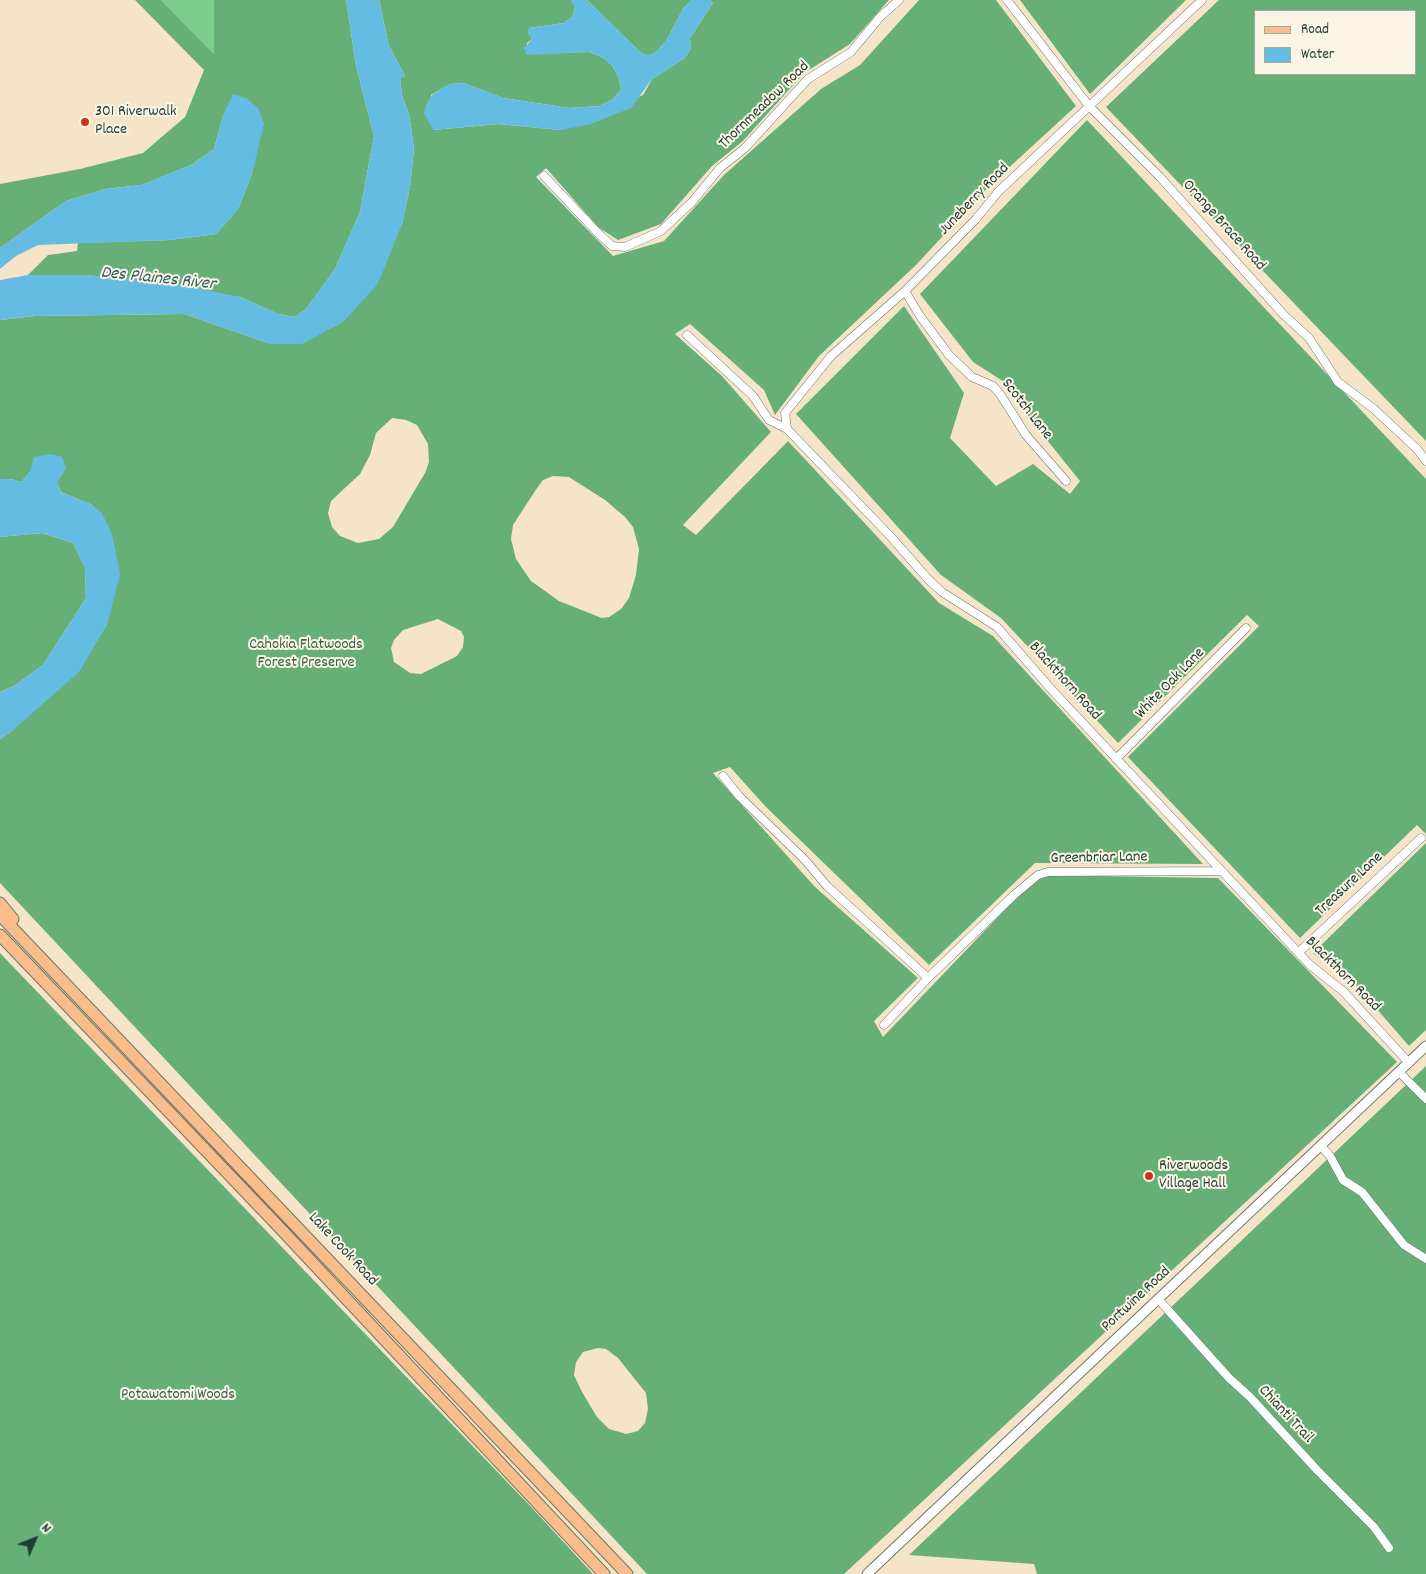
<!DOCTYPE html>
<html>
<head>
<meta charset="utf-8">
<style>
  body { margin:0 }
  #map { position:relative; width:1426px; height:1574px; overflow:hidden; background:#f6e4c9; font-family:Dekko,sans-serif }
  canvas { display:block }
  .legend { position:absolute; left:1254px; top:10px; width:162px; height:65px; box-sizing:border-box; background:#fcf5e5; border:1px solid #a4ab9e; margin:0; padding:6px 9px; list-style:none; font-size:15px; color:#1f3d34 }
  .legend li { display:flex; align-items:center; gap:10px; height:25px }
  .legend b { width:25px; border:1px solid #a4ab9e }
  .north { position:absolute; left:10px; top:1514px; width:50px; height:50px; -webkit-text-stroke:4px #fcf5e5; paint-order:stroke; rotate:46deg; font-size:14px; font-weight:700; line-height:20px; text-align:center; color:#1f3d34 }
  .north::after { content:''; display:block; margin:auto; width:18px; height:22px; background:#1f3d34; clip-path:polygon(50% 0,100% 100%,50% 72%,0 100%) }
</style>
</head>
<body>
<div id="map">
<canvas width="1426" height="1574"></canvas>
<ul class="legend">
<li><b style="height:6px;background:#fabc8b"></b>Road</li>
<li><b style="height:14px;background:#65bce2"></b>Water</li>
</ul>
<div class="north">N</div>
</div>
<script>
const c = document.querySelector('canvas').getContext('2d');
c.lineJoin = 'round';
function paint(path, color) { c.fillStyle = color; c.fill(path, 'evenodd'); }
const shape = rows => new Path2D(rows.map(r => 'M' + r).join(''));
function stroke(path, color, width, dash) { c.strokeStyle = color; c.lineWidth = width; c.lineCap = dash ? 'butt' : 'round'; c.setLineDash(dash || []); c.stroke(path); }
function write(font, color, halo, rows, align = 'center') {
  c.font = font + ' Dekko,sans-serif'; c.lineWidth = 4; c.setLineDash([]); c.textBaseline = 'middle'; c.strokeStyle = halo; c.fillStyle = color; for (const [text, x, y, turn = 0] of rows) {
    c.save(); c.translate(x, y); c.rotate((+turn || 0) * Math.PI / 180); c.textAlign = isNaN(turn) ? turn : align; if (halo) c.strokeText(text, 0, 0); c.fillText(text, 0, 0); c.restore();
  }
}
const green = shape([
  [161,0,214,0,214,54]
]);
const forest = shape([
  [135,0,161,0,214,54,214,0,346,0,356,66,374,136,360,212,335,269,307,308,295,317,278,314,240,297,87,275,28,275,48,255,77,251,78,243,170,240,216,234,238,209,252,174,234,94,223,116,214,149,191,165,142,185,105,189,66,201,0,248,0,184,80,169,143,153,185,117,204,70],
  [379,0,571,0,575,7,573,16,564,23,529,28,532,39,527,43,526,54,589,52,602,57,612,65,619,79,621,90,613,99,600,106,569,108,503,98,463,83,450,84,431,95,433,130,498,124,561,130,643,95,652,79,685,58,691,48,690,38,713,3,710,0,889,0,850,44,804,73,743,141,712,166,661,224,618,240,598,227,546,168,536,177,613,256,664,241,724,175,821,89,860,65,919,0,996,0,1076,106,991,184,916,265,819,356,775,415,764,390,690,324,675,334,722,376,771,432,683,525,696,535,788,441,939,603,993,636,1203,864,1035,863,929,965,766,807,730,767,713,773,815,887,918,978,874,1021,883,1037,1038,875,1218,878,1397,1062,844,1574,647,1574,0,883,0,739,12,731,107,625,92,505,61,492,57,483,30,472,21,482,10,479,0,479,0,320,35,316,184,314,271,344,402,224,410,187,414,148,409,114,402,95,400,78,405,76,389,46],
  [392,418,406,420,417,425,428,444,429,462,425,473,393,527,379,539,358,543,340,536,332,527,328,513,331,501,360,474,370,455,376,433],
  [553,476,569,477,605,500,625,517,633,527,639,549,636,575,629,598,621,609,609,617,602,618,559,601,531,581,516,559,511,539,513,525,535,491,543,480],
  [438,619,461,631,464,637,463,647,457,656,421,674,410,673,394,662,391,648,394,640,403,630],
  [598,1348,606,1349,618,1358,646,1393,648,1409,645,1423,638,1431,626,1434,609,1429,597,1417,582,1392,574,1375,576,1362,583,1352],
  [587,0,691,0,683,9,666,41,656,52,648,56,640,52],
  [1020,0,1186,0,1090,94],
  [1219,0,1426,0,1426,441,1106,107],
  [1255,11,1415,11,1415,74,1255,74],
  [1087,120,1426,479,1426,834,1417,825,1300,938,1128,757,1259,626,1247,615,1118,743,1001,618,941,575,796,414,904,306,964,393,950,438,996,486,1033,464,1070,494,1080,481,1030,419,1012,387,973,362,920,294],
  [42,533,73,543,85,567,86,598,43,665,14,686,0,692,0,537],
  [1426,843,1426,1030,1409,1046,1355,984,1313,953],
  [0,953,534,1510,593,1574,0,1574],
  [1426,1066,1426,1574,1037,1574,1034,1564,909,1555]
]);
const water = shape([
  [346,0,379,0,389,46,405,76,400,79,402,95,409,114,414,148,410,187,402,224,381,276,376,286,343,322,302,344,271,344,184,314,35,316,0,320,0,280,28,275,87,275,171,283,240,297,278,314,295,317,307,308,335,269,360,212,374,136,356,66],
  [571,0,587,0,640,52,648,55,656,52,666,41,683,9,691,0,710,0,713,3,690,38,691,48,685,58,652,79,631,108,591,124,561,130,498,124,433,130,424,113,427,103,432,95,449,84,463,83,503,98,569,108,600,106,613,99,621,90,619,79,612,65,602,57,589,52,527,55,524,48,532,39,527,32,529,28,564,23,573,16,575,8],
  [233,94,246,98,258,108,264,124,252,174,238,209,216,234,170,240,38,245,16,256,0,269,0,248,66,201,105,189,142,185,191,165,214,149,223,116],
  [51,454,62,457,66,468,57,483,61,492,92,505,102,513,112,534,120,574,107,625,79,672,12,731,0,739,0,692,14,686,43,665,86,598,85,567,73,543,42,533,0,537,0,479,10,479,21,482,30,472,34,457]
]);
const minor = shape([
  [1007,0,1089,106,1160,177,1283,314,1309,338,1338,382,1374,409,1417,449,1426,461],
  [544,176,598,233,612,246,625,247,661,231,692,202,720,168,745,148,808,79,851,52,880,17,899,0],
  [905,291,920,316,949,355,972,377,993,386,1000,394,1026,435,1066,481],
  [687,335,753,396,769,420,787,429,892,538,928,579,942,592,997,627,1051,689,1310,965,1344,992,1409,1063],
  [787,429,785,413,831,356,905,291,976,219,998,192,1202,0],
  [1116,759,1246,628],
  [723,776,739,796,805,860,827,886,928,978],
  [1299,952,1421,838],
  [884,1025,928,978,1014,895,1038,875,1048,872,1222,871],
  [1399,1072,1426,1099],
  [1321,1146,1330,1156,1343,1180,1362,1192,1404,1245,1426,1259],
  [1159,1300,1229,1378,1250,1397,1317,1470,1374,1527,1389,1548]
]);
const tertiary = shape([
  [867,1574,1426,1046]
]);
const primary = shape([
  [0,903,13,919],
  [0,915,627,1574],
  [0,935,279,1227,604,1574]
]);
const markers = [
  [85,122,5,"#c8321e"],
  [1149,1176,5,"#c8321e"]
];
const streetNames = [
  ["Thornmeadow Road",765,106,-44],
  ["Juneberry Road",975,200,-46],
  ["Orange Brace Road",1223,226,48],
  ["Scotch Lane",1026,410,52],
  ["Blackthorn Road",1064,682,48],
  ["White Oak Lane",1171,684,-46],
  ["Greenbriar Lane",1099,859,-1],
  ["Treasure Lane",1350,885,-43],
  ["Blackthorn Road",1342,975,45],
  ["Lake Cook Road",342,1250,47],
  ["Portwine Road",1137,1300,-43],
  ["Chianti Trail",1285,1415,47]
];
const poiNames = [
  ["301 Riverwalk",95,113],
  ["Place",95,131],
  ["Riverwoods",1159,1167],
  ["Village Hall",1159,1185]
];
const parkNames = [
  ["Cahokia Flatwoods",306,646],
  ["Forest Preserve",306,664],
  ["Potawatomi Woods",178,1396]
];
const waterNames = [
  ["Des Plaines River",158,280,6]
];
paint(green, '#7dcd8d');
paint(forest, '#66b078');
paint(water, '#65bce2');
stroke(minor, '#6a7768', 9);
stroke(tertiary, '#6a7768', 11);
stroke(primary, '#6a7768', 13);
stroke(minor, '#fff', 8);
stroke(tertiary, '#fff', 9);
stroke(primary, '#fabc8b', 11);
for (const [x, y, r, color] of markers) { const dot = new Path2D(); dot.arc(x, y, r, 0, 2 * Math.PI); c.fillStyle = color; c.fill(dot); stroke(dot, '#fcf5e5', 2); }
write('16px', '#1f3d34', '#fcf5e5', streetNames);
write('16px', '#1f3d34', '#fcf5e5', poiNames, 'left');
write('16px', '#36614a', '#fcf5e5', parkNames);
write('italic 18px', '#305d60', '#fcf5e5', waterNames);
</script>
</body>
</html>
